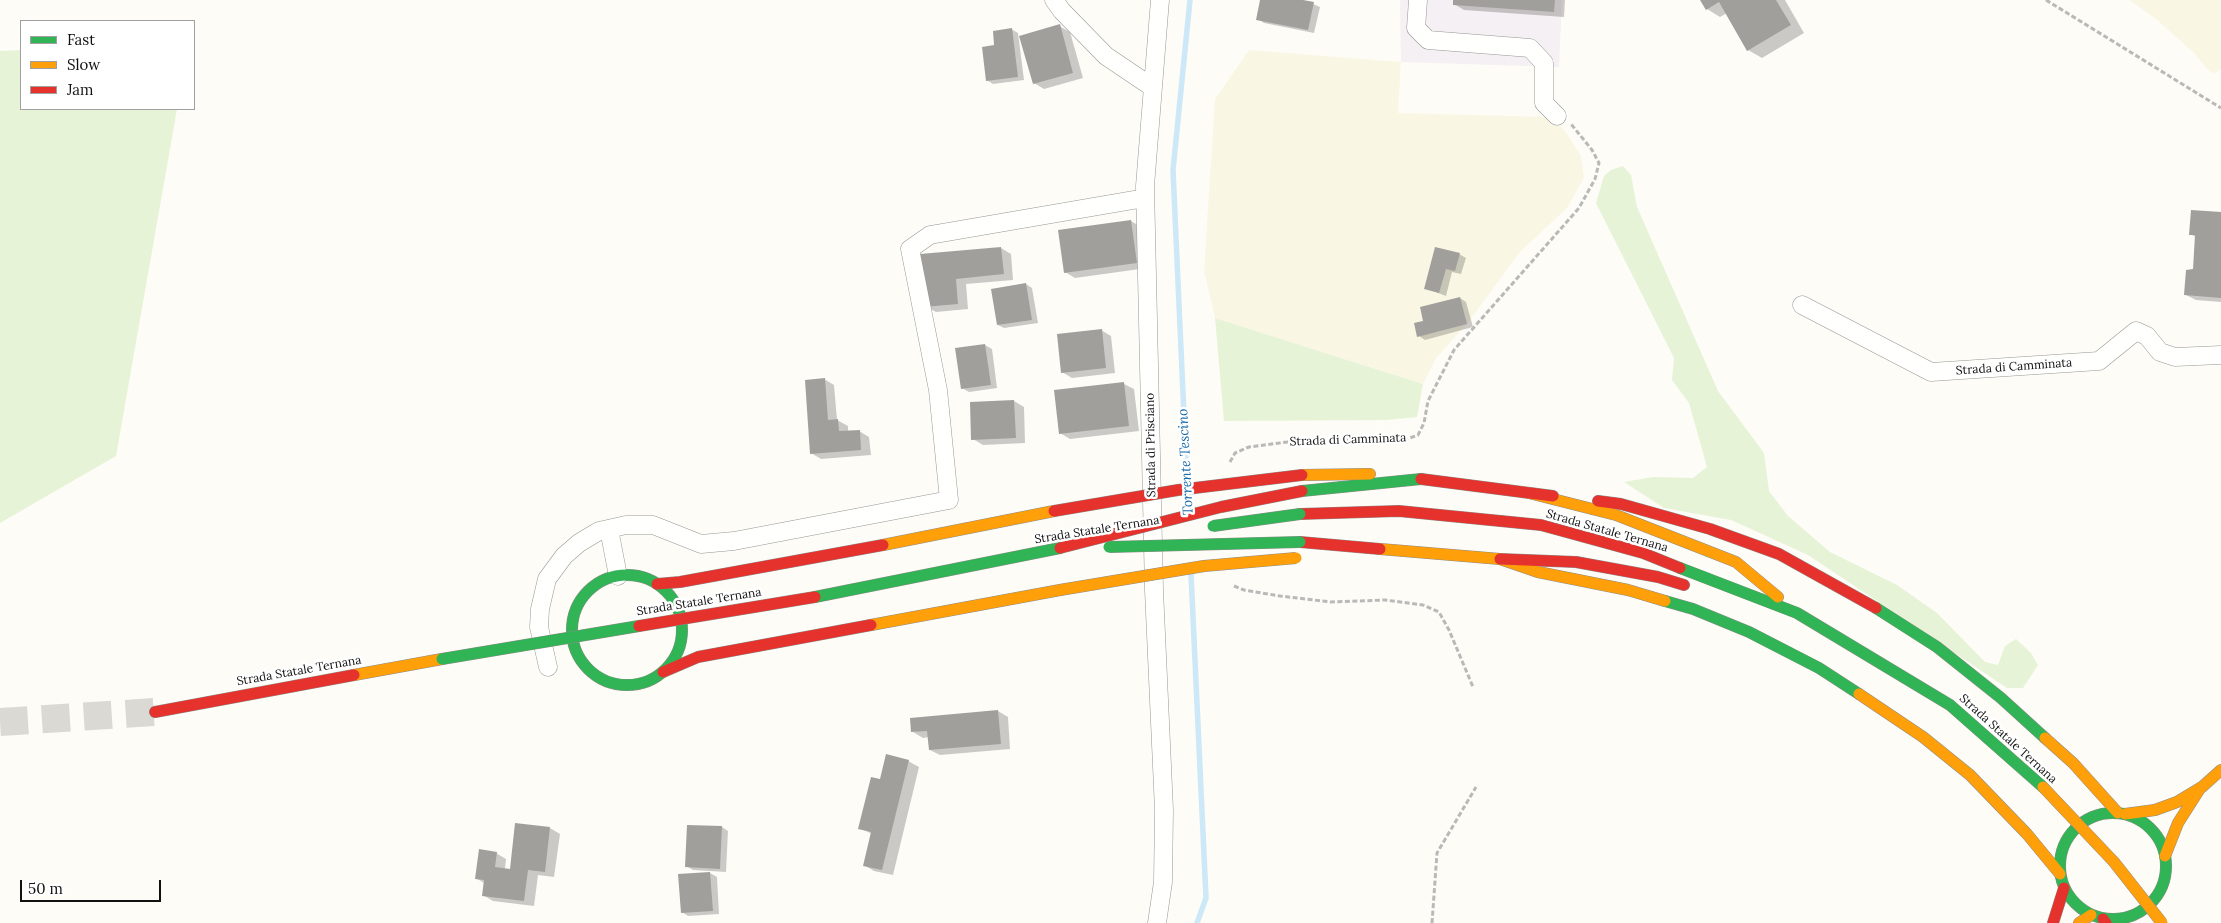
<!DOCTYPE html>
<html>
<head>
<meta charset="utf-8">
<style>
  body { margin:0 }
  #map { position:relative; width:2221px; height:923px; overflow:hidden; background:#fdfcf7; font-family:Lora,serif }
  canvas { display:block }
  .legend { position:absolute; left:20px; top:20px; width:175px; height:90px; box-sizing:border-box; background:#fff; border:1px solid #a0a0a0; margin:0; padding:6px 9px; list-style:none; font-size:15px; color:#111 }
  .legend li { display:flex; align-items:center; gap:10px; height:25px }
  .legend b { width:25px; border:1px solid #a0a0a0 }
  .scale { position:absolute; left:20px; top:880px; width:141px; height:22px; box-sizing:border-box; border:2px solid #111; border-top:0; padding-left:6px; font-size:15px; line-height:18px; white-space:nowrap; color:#111; -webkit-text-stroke:4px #fff; paint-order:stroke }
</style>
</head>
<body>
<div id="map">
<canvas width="2221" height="923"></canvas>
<ul class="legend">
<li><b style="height:6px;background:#30b455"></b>Fast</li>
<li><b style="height:6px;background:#ff9f0a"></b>Slow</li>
<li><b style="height:6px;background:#e5322d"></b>Jam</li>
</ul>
<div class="scale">50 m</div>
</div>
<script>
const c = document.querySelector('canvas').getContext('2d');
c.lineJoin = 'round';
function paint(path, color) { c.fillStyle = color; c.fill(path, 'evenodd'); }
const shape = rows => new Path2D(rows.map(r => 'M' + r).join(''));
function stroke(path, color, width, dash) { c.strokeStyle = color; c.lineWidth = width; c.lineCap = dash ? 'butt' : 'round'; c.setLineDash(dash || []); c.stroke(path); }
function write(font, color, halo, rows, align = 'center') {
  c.font = font + ' Lora,serif'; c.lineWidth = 5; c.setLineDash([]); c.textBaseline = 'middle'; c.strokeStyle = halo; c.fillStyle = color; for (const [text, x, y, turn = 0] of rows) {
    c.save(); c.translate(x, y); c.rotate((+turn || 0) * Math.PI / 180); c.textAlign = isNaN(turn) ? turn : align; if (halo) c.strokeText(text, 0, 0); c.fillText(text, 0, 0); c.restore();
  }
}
const industrial = shape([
  [1400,0,1562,0,1559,67,1401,62]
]);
const farmland = shape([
  [2129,0,2221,0,2221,69,2214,74,2205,67,2194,53,2156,19],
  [1249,50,1401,62,1398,113,1552,117,1567,134,1581,156,1584,178,1567,208,1520,252,1467,324,1436,358,1423,384,1215,318,1204,271,1215,99]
]);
const green = shape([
  [21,50,21,109,177,109,116,456,0,523,0,51],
  [1623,166,1631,175,1637,207,1718,391,1764,453,1769,491,1788,516,1830,552,1897,585,1937,613,1985,662,1998,665,2005,646,2016,639,2031,653,2038,665,2023,688,2007,688,1808,555,1731,520,1664,508,1624,482,1653,477,1693,478,1707,467,1689,403,1672,380,1674,358,1596,203,1604,176,1611,170],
  [1215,318,1423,384,1417,417,1387,420,1224,421]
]);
const shadow = shape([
  [1262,0,1297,0,1313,4,1320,7,1314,33,1264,23,1258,19],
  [1455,0,1565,0,1564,17,1464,10,1454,4],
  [1702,0,1785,0,1804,33,1762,58,1748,50,1727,13,1720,17,1707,9],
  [1059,26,1070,32,1083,78,1044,89,1034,83],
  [1011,29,1018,33,1024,80,993,84,987,80,996,46],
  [2221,214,2221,302,2196,300,2186,295,2194,270,2196,237,2190,234],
  [1131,221,1141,227,1147,268,1075,278,1065,272],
  [1001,248,1011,254,1013,280,966,284,968,309,936,312,925,306,921,256],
  [1459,254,1466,258,1461,274,1452,272,1446,296,1425,288],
  [1026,284,1032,288,1038,323,1004,328,998,325],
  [1460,298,1466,302,1473,327,1425,340,1419,336,1425,322],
  [1101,330,1111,336,1115,373,1072,378,1062,372],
  [985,345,992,349,997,388,969,392,962,388],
  [824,379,834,385,837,420,848,426,848,432,859,431,869,437,871,455,821,459,811,453],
  [1124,384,1134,389,1139,431,1070,439,1060,433],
  [1014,401,1024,407,1025,443,983,445,973,439],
  [998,711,1008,717,1010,749,940,755,930,750,929,737,923,738,913,732],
  [908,761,919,767,893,875,874,871,864,865,872,834,860,828,881,780],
  [722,827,728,831,726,872,693,870,686,866],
  [550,828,560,834,554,877,538,875,534,906,493,901,483,895,484,883,476,878,496,853,506,859,505,869,511,870],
  [710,873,717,877,719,914,688,916,682,912]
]);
const stream = shape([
  [1187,483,1173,170,1190,0],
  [1191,574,1206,898,1197,923]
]);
const building = shape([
  [1260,0,1303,0,1314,2,1308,30,1256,20],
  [1453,0,1555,0,1554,12,1453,5],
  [1700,0,1776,0,1791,25,1747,51,1719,2,1706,10],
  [1060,24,1073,73,1033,84,1019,36],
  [1012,28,1018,77,986,81,982,47,994,45,993,31],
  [2191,210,2221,212,2221,298,2184,295,2186,270,2193,269,2195,235,2189,235],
  [1131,220,1137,263,1064,273,1058,230],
  [1001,247,1004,274,956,279,958,304,924,307,920,254],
  [1435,247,1460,253,1455,271,1446,269,1439,293,1424,289],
  [1026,283,1032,320,997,325,991,289],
  [1460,297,1467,324,1417,337,1414,323,1423,321,1420,307],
  [1102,329,1106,368,1061,373,1057,334],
  [985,344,991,385,961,389,955,348],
  [825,378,828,420,838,419,839,431,860,430,861,450,810,454,805,380],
  [1124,382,1129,426,1059,434,1054,390],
  [1014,400,1016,438,971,440,970,402],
  [998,710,1001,744,929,750,927,731,911,732,910,718],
  [886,754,909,760,882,870,863,866,871,832,858,829,871,777,880,779],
  [515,823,550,827,545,872,528,870,524,901,482,896,484,880,475,879,479,849,497,852,495,867,510,869],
  [687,825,722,826,720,869,685,867],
  [710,872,713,911,681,913,678,874]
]);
const highwayTunnel = shape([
  [0,722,155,712]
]);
const path = shape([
  [2046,0,2221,108],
  [1230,462,1235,453,1249,447,1295,441,1407,439,1418,435,1424,423,1428,401,1454,350,1579,208,1595,179,1599,163,1592,150,1571,124],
  [1234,586,1244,590,1280,596,1331,602,1385,600,1423,605,1439,612,1449,630,1473,687],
  [1432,923,1437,853,1476,787]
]);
const street = shape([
  [1054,0,1062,11,1106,56,1152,87],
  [1418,0,1416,28,1428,40,1530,48,1544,63,1544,103,1557,116],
  [1802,305,1931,372,2099,361,2136,331,2147,336,2160,352,2175,357,2221,355],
  [609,529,618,576],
  [548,667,539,627,540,609,547,579,564,556,579,543,599,531,626,525,653,525,701,544,734,541,949,500,938,390,910,249,930,235,1145,198],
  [1157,923,1163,882,1164,810,1154,590,1145,186,1160,0]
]);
const fast = shape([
  [1302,491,1421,479],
  [1680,568,1797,613,1950,705,2043,787],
  '572 630a55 55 0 1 1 110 0a55 55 0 1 1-110 0Z',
  [815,597,1060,548],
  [1665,601,1693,609,1749,632,1819,668,1859,694],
  [1876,608,1937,647,2001,698,2045,738],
  '2060 866a53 53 0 1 1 106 0a53 53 0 1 1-106 0Z'
]);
const slow = shape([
  [1302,475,1370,474],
  [1529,493,1616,515,1736,562,1778,597],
  [883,545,1054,511],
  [1380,549,1500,559,1538,572,1628,590,1665,601],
  [871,625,1060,590],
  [354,675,442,659],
  [1859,694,1923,737,1970,775,2027,834,2060,874],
  [2045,738,2073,763,2118,813],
  [2125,814,2155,810,2177,802,2202,787,2221,770],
  [2165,856,2178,823,2199,790],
  [2079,923,2091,915]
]);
const jam = shape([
  [1421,479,1553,496],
  [1598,501,1621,504,1710,529,1779,554,1876,608],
  [1300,514,1399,511,1541,525,1643,553,1680,568],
  [1300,542,1380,549],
  [1500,559,1576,562,1658,577,1684,585],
  [657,584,680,582,883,545],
  [663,672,698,657,871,625],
  [155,712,354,675],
  [2103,919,2106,923],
  [2053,923,2064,888]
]);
const fastBridge = shape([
  [1213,526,1300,514],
  [1109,547,1300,542],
  [442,659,639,626]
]);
const slowBridge = shape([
  [1060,590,1204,566,1296,558],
  [2043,787,2114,862,2162,923]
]);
const jamBridge = shape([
  [1054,511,1178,490,1302,475],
  [1060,548,1221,507,1302,491],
  [639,626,815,597]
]);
const streetNames = [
  ["Strada di Camminata",2014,367,-4],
  ["Strada di Camminata",1348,440,-2],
  ["Strada di Prisciano",1151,445,-91],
  ["Strada Statale Ternana",1097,530,-9],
  ["Strada Statale Ternana",1607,531,16],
  ["Strada Statale Ternana",699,602,-9],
  ["Strada Statale Ternana",299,671,-10],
  ["Strada Statale Ternana",2008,739,42]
];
const waterNames = [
  ["Torrente Tescino",1186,462,-93]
];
paint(industrial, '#f5f0f3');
paint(farmland, '#f9f7e4');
paint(green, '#e7f3d7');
paint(shadow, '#0003');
stroke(stream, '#cde8f7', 5.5);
paint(building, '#a19f9c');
stroke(highwayTunnel, '#dad9d4', 28, [28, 14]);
stroke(street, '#979795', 19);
stroke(fast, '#8e8d8b', 12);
stroke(slow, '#8e8d8b', 12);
stroke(jam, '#8e8d8b', 12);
stroke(path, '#b9b9b8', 3, [5, 2.5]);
stroke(street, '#fffffe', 18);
stroke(fast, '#30b455', 11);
stroke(slow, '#ff9f0a', 11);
stroke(jam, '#e5322d', 11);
stroke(fastBridge, '#8e8d8b', 12, []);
stroke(slowBridge, '#8e8d8b', 12, []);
stroke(jamBridge, '#8e8d8b', 12, []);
stroke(fastBridge, '#30b455', 11);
stroke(slowBridge, '#ff9f0a', 11);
stroke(jamBridge, '#e5322d', 11);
write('12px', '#111', '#fff', streetNames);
write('italic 14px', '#1768a6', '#fff', waterNames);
</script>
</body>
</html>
